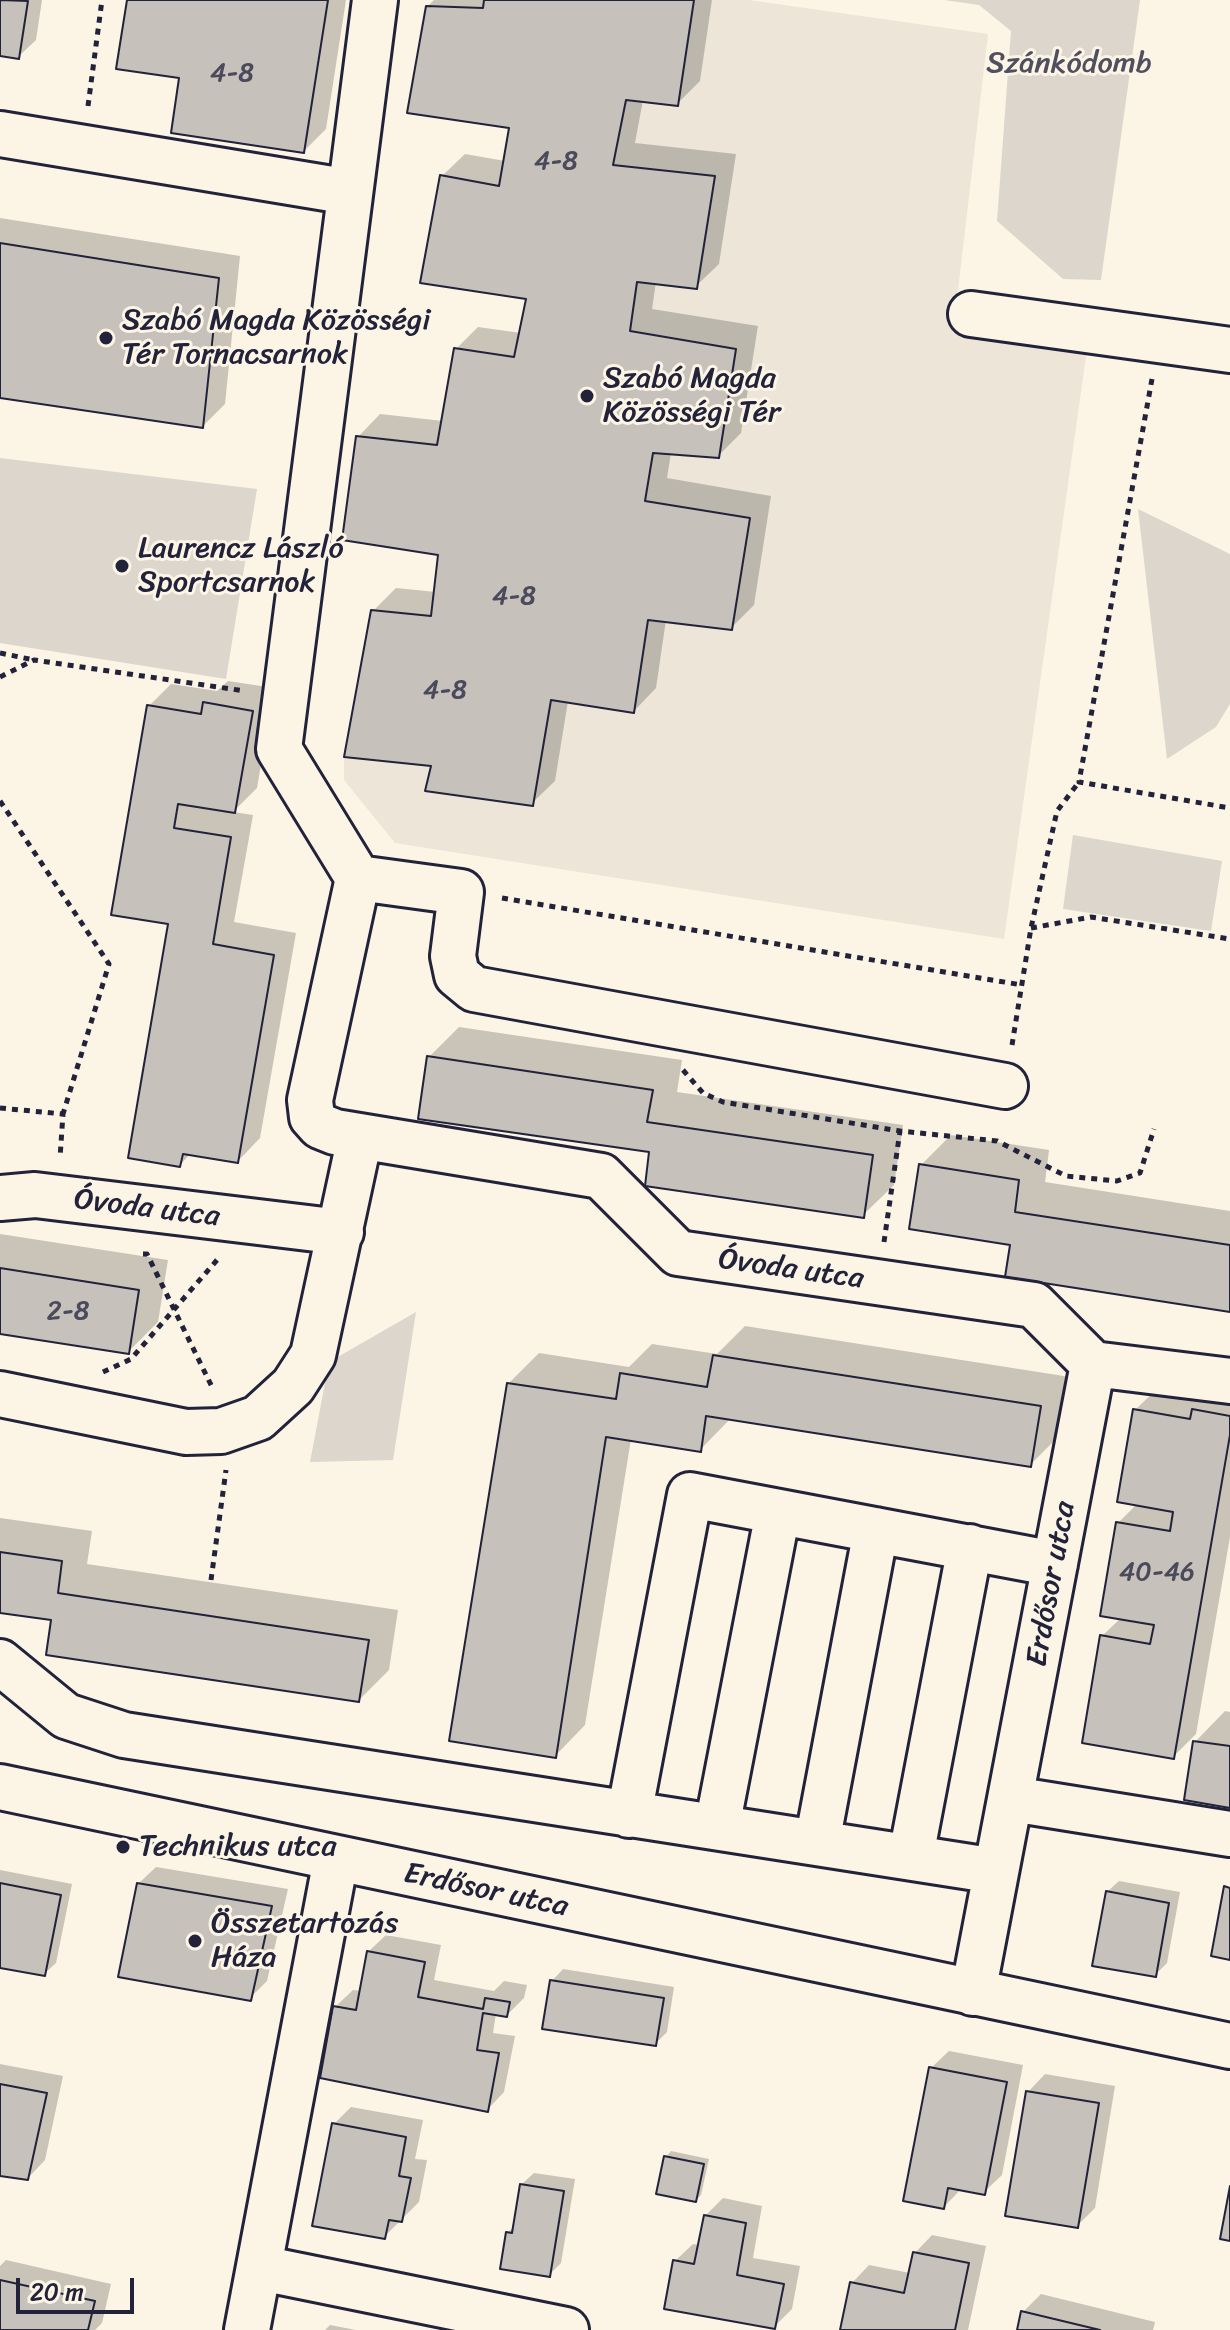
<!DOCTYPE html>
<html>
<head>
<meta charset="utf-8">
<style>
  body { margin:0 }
  #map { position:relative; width:1230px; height:2330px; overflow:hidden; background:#fcf5e5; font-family:Sriracha,sans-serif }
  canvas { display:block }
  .scale { position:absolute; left:16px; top:2278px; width:118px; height:36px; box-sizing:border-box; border:4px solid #22223b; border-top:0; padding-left:10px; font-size:24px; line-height:28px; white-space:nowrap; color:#22223b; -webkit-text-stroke:6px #fcf5e5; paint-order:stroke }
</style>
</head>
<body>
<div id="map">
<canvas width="1230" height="2330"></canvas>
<div class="scale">20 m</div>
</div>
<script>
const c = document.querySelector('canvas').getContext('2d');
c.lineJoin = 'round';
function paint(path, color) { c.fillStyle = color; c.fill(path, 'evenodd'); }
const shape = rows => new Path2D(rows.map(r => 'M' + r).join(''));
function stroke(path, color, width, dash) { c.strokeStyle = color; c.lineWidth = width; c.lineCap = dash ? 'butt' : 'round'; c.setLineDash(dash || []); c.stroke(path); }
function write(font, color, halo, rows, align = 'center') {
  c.font = font + ' Sriracha,sans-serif'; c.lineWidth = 6; c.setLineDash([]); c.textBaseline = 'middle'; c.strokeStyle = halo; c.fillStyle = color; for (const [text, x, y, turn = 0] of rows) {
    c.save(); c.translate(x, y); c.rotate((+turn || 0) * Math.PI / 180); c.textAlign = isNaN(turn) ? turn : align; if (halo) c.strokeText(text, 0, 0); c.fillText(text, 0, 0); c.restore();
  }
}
const built = shape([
  [484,0,749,0,988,34,953,333,1087,349,1004,939,395,843,344,780,344,757,371,610,431,616,438,555,342,540,356,436,437,445,454,348,514,357,526,299,420,283,440,175,499,186,509,129,407,113,426,6,482,8]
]);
const green = shape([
  [944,0,1140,0,1101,280,1063,279,997,221,1011,31,979,5],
  [0,458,257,489,226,679,0,643],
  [1138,509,1230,554,1230,704,1216,727,1167,759],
  [1073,835,1222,861,1211,931,1063,909],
  [416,1312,393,1460,310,1462,329,1362]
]);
const shadow = shape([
  [0,0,42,0,36,40,18,57,0,54],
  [129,0,346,0,326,129,304,151,181,77],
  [434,0,712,0,700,81,677,104,643,100,635,143,736,154,719,264,696,286,656,282,652,309,758,326,741,433,718,456,671,453,667,478,771,496,754,605,731,628,666,620,656,688,634,711,568,701,555,781,532,803,434,764,373,611,396,588,436,592,440,553,358,437,380,414,443,421,456,349,478,327,521,333,529,297,442,176,465,154,505,161,511,127,427,7],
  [0,218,240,256,225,404,203,426,0,395],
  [228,681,274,688,257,788,233,812,253,815,234,922,296,933,260,1138,238,1161,191,1153,180,1165,171,923,149,706,171,684,217,691],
  [459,1027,682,1060,677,1092,903,1125,894,1185,863,1215,652,1151,429,1057],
  [951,1135,1049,1150,1045,1182,1230,1211,1230,1310,1012,1243,921,1165],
  [0,1234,168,1260,158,1322,128,1352,0,1332],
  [745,1326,1070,1377,1061,1434,1030,1465,731,1418,700,1450,631,1439,585,1725,555,1756,508,1384,539,1353,629,1367,652,1344,717,1354],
  [1158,1388,1230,1390,1230,1537,1196,1734,1173,1757,1102,1636,1121,1618,1118,1523,1137,1504,1135,1410],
  [0,1518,92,1531,87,1564,398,1610,389,1670,359,1700,54,1619,0,1610],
  [1225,1711,1230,1712,1230,1806,1195,1742],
  [156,1867,288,1889,267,1981,250,1998,138,1884],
  [0,1870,72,1884,56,1963,44,1974,0,1966],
  [1119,1881,1180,1892,1167,1963,1155,1975,1107,1892],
  [386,1935,441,1945,434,1980,494,1991,504,1981,527,1985,524,1998,507,2015,496,2013,493,2033,515,2036,504,2092,487,2110,335,2007,353,1990,361,1991,368,1952],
  [563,1969,674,1987,667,2032,655,2044,552,1981],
  [949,2051,1023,2065,1002,2175,984,2192,962,2188,944,2207,931,2068],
  [0,2064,63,2076,45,2160,28,2178,0,2174],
  [1045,2074,1115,2086,1095,2208,1077,2226,1028,2092],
  [351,2107,423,2120,415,2159,427,2160,419,2202,384,2237,334,2124],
  [671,2151,709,2159,701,2195,696,2200,666,2157],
  [534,2173,575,2179,561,2263,549,2275,508,2232,516,2225,522,2184],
  [723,2198,762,2206,753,2258,800,2266,792,2309,774,2327,675,2261,693,2244,700,2245,705,2216],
  [932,2235,986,2246,968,2330,842,2330,852,2283,869,2265,910,2273,915,2253],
  [6,2260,111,2284,102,2323,95,2330,0,2330,0,2266],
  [1041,2294,1155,2322,1153,2330,1019,2330,1023,2312],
  [330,2325,356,2330,325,2330]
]);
const building = shape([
  [0,0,28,1,19,59,0,56,0,0],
  [127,0,328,0,304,153,171,133,179,78,116,69,127,0],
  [484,0,694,0,678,106,626,100,613,165,715,176,697,289,637,282,630,331,736,349,719,458,653,453,645,501,750,518,732,630,648,620,634,713,551,700,533,806,425,791,431,766,344,757,371,610,431,616,438,555,342,540,356,436,437,445,454,348,514,357,526,299,420,283,440,175,499,186,509,128,407,113,426,6,483,8,484,0],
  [0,243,219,278,203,428,0,398,0,243],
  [203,702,253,711,235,813,178,804,174,828,231,837,213,944,274,955,238,1163,183,1154,180,1167,128,1158,168,924,111,915,147,705,201,714,203,702],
  [427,1056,653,1090,647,1122,873,1155,864,1218,645,1186,649,1152,418,1119,427,1056],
  [919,1164,1019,1180,1015,1212,1230,1245,1230,1312,1005,1277,1010,1245,909,1229,919,1164],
  [0,1268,139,1290,129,1354,0,1334,0,1268],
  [713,1355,1041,1406,1031,1467,706,1416,701,1452,606,1437,556,1758,449,1741,507,1383,616,1399,620,1373,707,1387,713,1355],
  [1133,1409,1190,1419,1192,1409,1230,1416,1230,1435,1174,1759,1082,1743,1100,1635,1150,1644,1154,1625,1100,1616,1116,1522,1170,1531,1173,1512,1117,1502,1133,1409],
  [0,1552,62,1561,58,1593,369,1640,359,1702,46,1655,51,1620,0,1613,0,1552],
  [1193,1741,1230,1746,1230,1808,1184,1800,1193,1741],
  [0,1883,61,1895,45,1976,0,1968,0,1883],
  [137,1883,272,1906,251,2001,118,1977,137,1883],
  [1224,1886,1230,1888,1230,1960,1211,1956,1224,1886],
  [1106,1891,1169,1903,1156,1977,1092,1966,1106,1891],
  [367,1951,425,1962,418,1997,483,2009,485,1998,510,2002,507,2017,483,2013,477,2050,499,2053,488,2112,320,2078,333,2006,356,2010,367,1951],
  [550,1980,664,1998,656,2046,542,2029,550,1980],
  [929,2067,1007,2082,985,2195,948,2188,944,2209,903,2201,929,2067],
  [0,2084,47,2093,28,2180,0,2176,0,2084],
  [1026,2091,1099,2103,1078,2228,1005,2216,1026,2091],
  [332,2123,406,2137,399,2176,411,2178,402,2222,389,2220,385,2239,312,2226,332,2123],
  [664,2156,704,2164,696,2202,656,2194,664,2156],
  [520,2184,564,2191,550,2277,500,2269,506,2232,512,2233,520,2184],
  [1230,2186,1230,2241,1220,2239,1230,2186],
  [704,2215,746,2223,737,2275,784,2284,775,2329,664,2309,673,2260,694,2264,704,2215],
  [913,2252,969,2263,955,2330,840,2330,850,2282,904,2293,913,2252],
  [0,2280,95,2301,88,2330,0,2330,0,2280],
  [1021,2311,1100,2330,1017,2330,1021,2311]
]);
const path = shape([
  [88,106,102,0],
  [1152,379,1079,782,1230,808],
  [0,653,34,660],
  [0,677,34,660,245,691],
  [0,801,109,964,63,1114],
  [502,898,1022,985],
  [1031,928,1091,917,1230,939],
  [1012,1045,1031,928,1057,811,1079,782],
  [683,1070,703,1093,723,1102,900,1131,997,1141,1066,1176,1117,1181,1140,1173,1154,1129],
  [0,1108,63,1114,60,1158],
  [884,1242,900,1131],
  [143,1254,147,1254,213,1389],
  [103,1372,131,1359,217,1260],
  [211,1580,226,1470]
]);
const street = shape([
  [375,0,279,749,358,878,310,1100,312,1117,320,1126,335,1132,601,1176,678,1253,1034,1305,1093,1364,1230,1381],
  [0,134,350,192],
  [971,314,1230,350],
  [358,878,461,892,453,956,457,975,474,989,1005,1086],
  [0,1198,35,1195,341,1232],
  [0,1394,186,1432,221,1431,258,1418,293,1386,313,1355,360,1137],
  [0,1662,66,1716,124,1735,996,1871],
  [1012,1799,1230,1834],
  [629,1815,690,1495,1055,1564],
  [717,1827,778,1512],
  [817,1843,876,1530],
  [911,1856,970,1547],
  [973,1993,1093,1364],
  [261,2268,566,2330],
  [247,2330,336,1859]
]);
const secondary = shape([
  [0,1787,1230,2046]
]);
const markers = [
  [106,338,8,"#22223b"],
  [587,396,8,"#22223b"],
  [122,566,8,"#22223b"],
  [123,1847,8,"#22223b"],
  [195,1941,8,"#22223b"]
];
const numberNames = [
  ["4-8",232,74],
  ["4-8",556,162],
  ["4-8",514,597],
  ["4-8",445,691],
  ["2-8",68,1312],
  ["40-46",1157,1573]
];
const parkNames = [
  ["Szánkódomb",1069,64]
];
const poiNames = [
  ["Szabó Magda Közösségi",122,321],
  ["Tér Tornacsarnok",122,355],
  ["Szabó Magda",603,379],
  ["Közösségi Tér",603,413],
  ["Laurencz László",138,549],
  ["Sportcsarnok",138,583],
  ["Technikus utca",139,1847],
  ["Összetartozás",211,1924],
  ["Háza",211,1958]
];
const streetNames = [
  ["Óvoda utca",147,1209,7],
  ["Óvoda utca",791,1270,8],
  ["Erdősor utca",1052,1584,-80],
  ["Erdősor utca",486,1891,12]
];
paint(built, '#ece5d8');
paint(green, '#dcd6cc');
paint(shadow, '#0003');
paint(building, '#c6c1bb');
stroke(building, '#22223b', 2);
stroke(street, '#22223b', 50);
stroke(secondary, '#22223b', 50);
stroke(path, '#22223b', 5, [6, 6]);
stroke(street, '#fcf5e5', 44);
stroke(secondary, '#fcf5e5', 44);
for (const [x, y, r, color] of markers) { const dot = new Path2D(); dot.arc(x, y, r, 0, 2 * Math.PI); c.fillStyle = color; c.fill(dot); stroke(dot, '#fcf5e5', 3); }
write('26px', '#4b4a5b', null, numberNames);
write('30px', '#504f5f', '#fcf5e5', parkNames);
write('30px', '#22223b', '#fcf5e5', poiNames, 'left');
write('30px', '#22223b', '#fcf5e5', streetNames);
</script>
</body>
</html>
